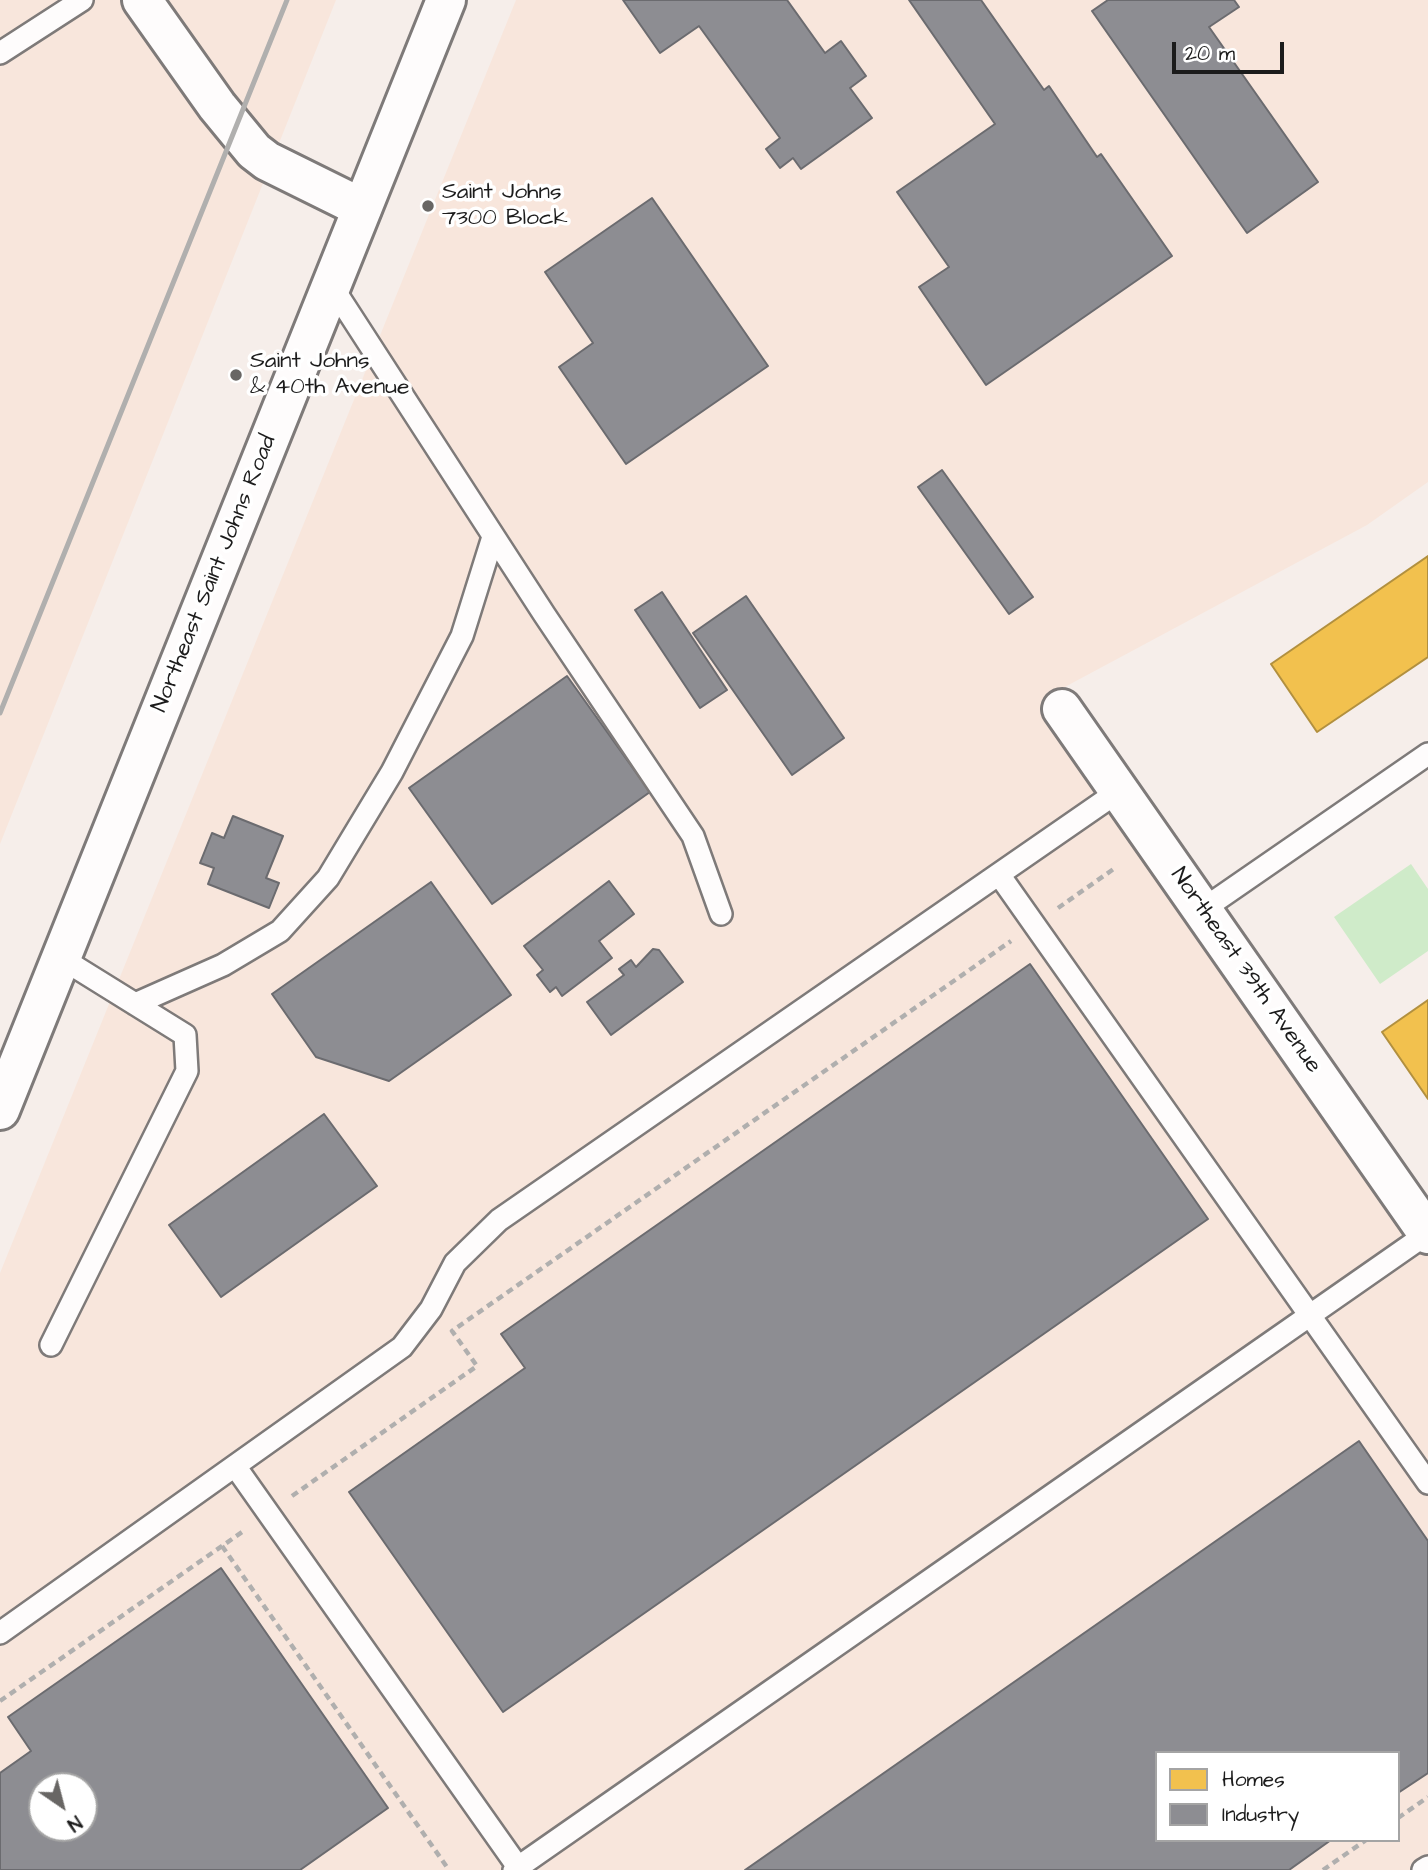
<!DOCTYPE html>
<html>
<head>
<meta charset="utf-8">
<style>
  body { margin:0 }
  #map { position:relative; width:1428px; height:1870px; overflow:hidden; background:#f6eeea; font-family:"Architects Daughter",sans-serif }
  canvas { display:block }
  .legend { position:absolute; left:1155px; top:1751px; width:245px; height:91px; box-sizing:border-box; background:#fff; border:2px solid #a4a4a4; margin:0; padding:9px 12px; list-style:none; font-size:21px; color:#1c1c1c }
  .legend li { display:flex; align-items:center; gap:14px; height:35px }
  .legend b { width:35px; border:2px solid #a4a4a4 }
  .north { position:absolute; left:28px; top:1772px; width:70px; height:70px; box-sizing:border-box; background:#fff; border:2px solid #a4a4a4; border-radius:50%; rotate:145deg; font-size:19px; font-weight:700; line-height:28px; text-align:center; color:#1c1c1c }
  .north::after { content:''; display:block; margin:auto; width:24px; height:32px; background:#686664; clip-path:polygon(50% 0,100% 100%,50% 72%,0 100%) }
  .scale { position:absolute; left:1172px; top:42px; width:112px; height:32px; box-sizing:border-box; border:4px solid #1c1c1c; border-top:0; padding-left:9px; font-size:21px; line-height:24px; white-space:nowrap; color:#1c1c1c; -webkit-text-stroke:5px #fff; paint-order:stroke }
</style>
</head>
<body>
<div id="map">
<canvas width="1428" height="1870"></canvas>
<ul class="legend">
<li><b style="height:19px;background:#f2c14e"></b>Homes</li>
<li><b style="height:19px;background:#8d8d92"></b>Industry</li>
</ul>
<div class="north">N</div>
<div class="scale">20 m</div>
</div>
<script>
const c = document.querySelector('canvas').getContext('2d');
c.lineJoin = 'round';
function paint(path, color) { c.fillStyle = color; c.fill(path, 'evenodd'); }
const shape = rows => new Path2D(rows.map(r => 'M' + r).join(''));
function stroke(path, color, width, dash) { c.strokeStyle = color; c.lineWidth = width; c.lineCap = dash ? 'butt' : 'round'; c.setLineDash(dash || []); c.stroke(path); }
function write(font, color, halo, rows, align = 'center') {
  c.font = font + ' "Architects Daughter",sans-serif'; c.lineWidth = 7; c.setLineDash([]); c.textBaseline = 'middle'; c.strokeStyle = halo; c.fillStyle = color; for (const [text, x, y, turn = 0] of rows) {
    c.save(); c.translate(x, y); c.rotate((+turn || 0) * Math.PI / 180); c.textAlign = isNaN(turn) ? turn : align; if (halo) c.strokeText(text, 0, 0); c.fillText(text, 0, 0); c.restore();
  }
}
const built = shape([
  [0,0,336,0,0,844],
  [516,0,1428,0,1428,482,1367,525,1048,696,1428,1225,1428,1870,0,1870,0,1273],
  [1157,1753,1398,1753,1398,1840,1157,1840],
  [42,1786,84,1786,84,1828,42,1828]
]);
const green = shape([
  [1411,864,1428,889,1428,951,1380,984,1334,917]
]);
const homes = shape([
  [1428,556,1428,657,1317,732,1271,664,1428,556],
  [1428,1000,1428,1099,1382,1032,1428,1000]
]);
const industry = shape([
  [623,0,787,0,825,53,841,41,866,76,850,88,872,118,801,169,793,158,780,168,766,149,780,138,699,26,660,53,623,0],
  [909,0,981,0,1044,90,1049,86,1097,157,1101,154,1172,256,986,385,919,287,949,267,897,192,995,124,909,0],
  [1108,0,1234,0,1239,7,1209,27,1318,182,1247,233,1092,11,1108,0],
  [652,198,768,366,626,464,559,367,593,343,545,272,652,198],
  [942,470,1033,597,1009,614,918,487,942,470],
  [662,592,727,690,700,708,635,610,662,592],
  [746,596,844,738,792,775,693,633,746,596],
  [567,676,650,792,492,904,409,788,567,676],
  [233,816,283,836,266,878,279,883,269,908,208,884,214,868,200,863,212,833,224,838,233,816],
  [609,881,634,914,599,941,612,958,562,996,556,987,550,992,537,975,543,970,524,946,609,881],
  [431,882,511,995,389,1081,316,1057,272,994,431,882],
  [653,949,659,950,683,982,611,1035,587,1002,624,975,619,969,631,960,636,967,653,949],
  [1030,964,1208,1219,503,1712,349,1492,525,1368,501,1334,1030,964],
  [324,1114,377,1186,221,1297,169,1225,324,1114],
  [1359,1441,1428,1541,1428,1773,1398,1793,1398,1753,1157,1753,1157,1840,1331,1840,1289,1870,745,1870,1359,1441],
  [221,1568,388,1808,300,1870,0,1870,0,1773,31,1751,8,1717,221,1568],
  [42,1786,84,1786,84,1828,42,1828,42,1786]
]);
const path = shape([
  [1058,908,1115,868],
  [292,1496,477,1366,452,1331,1011,941],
  [222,1546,449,1870],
  [0,1701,245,1530],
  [1398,1818,1428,1797],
  [1323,1870,1366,1840]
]);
const lane = shape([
  [0,53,82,0],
  [331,285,544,614,693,836,721,914],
  [1000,876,1428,1483],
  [1202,910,1428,754],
  [135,1004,223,965,280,931,328,878,392,772,462,636,493,537],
  [51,1345,187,1071,185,1035,61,958],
  [235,1466,518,1867],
  [0,1633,402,1347,431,1309,455,1263,499,1220,1119,791],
  [514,1870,1428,1233],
  [1423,1870,1428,1867]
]);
const street = shape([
  [142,0,217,106,254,151,267,161,362,208],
  [1062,709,1428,1234]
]);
const secondary = shape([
  [0,1110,446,0]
]);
const rail = shape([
  [0,713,287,0]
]);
const markers = [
  [428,206,7,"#686664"],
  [236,375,7,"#686664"]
];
const poiNames = [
  ["Saint Johns",442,193],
  ["7300 Block",442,219],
  ["Saint Johns",250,362],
  ["& 40th Avenue",250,388]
];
const streetNames = [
  ["Northeast Saint Johns Road",215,574,-68],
  ["Northeast 39th Avenue",1245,971,55]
];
paint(built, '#f8e6dc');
paint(green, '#cfebc9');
paint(homes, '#f2c14e');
stroke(homes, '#b2903f', 2);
paint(industry, '#8d8d92');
stroke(industry, '#6b6b6f', 2);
stroke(lane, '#7e7a79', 26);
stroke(street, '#7e7a79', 44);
stroke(secondary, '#7e7a79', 44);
stroke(path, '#b0afae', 4.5, [7, 5]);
stroke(lane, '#fefcfc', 21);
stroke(street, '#fefcfc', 38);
stroke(secondary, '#fefcfc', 38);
stroke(rail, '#b0afae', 5);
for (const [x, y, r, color] of markers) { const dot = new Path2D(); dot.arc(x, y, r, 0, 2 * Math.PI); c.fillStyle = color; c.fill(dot); stroke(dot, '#fff', 2.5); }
write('23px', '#1c1c1c', '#fff', poiNames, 'left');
write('23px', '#1c1c1c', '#fff', streetNames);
</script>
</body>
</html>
